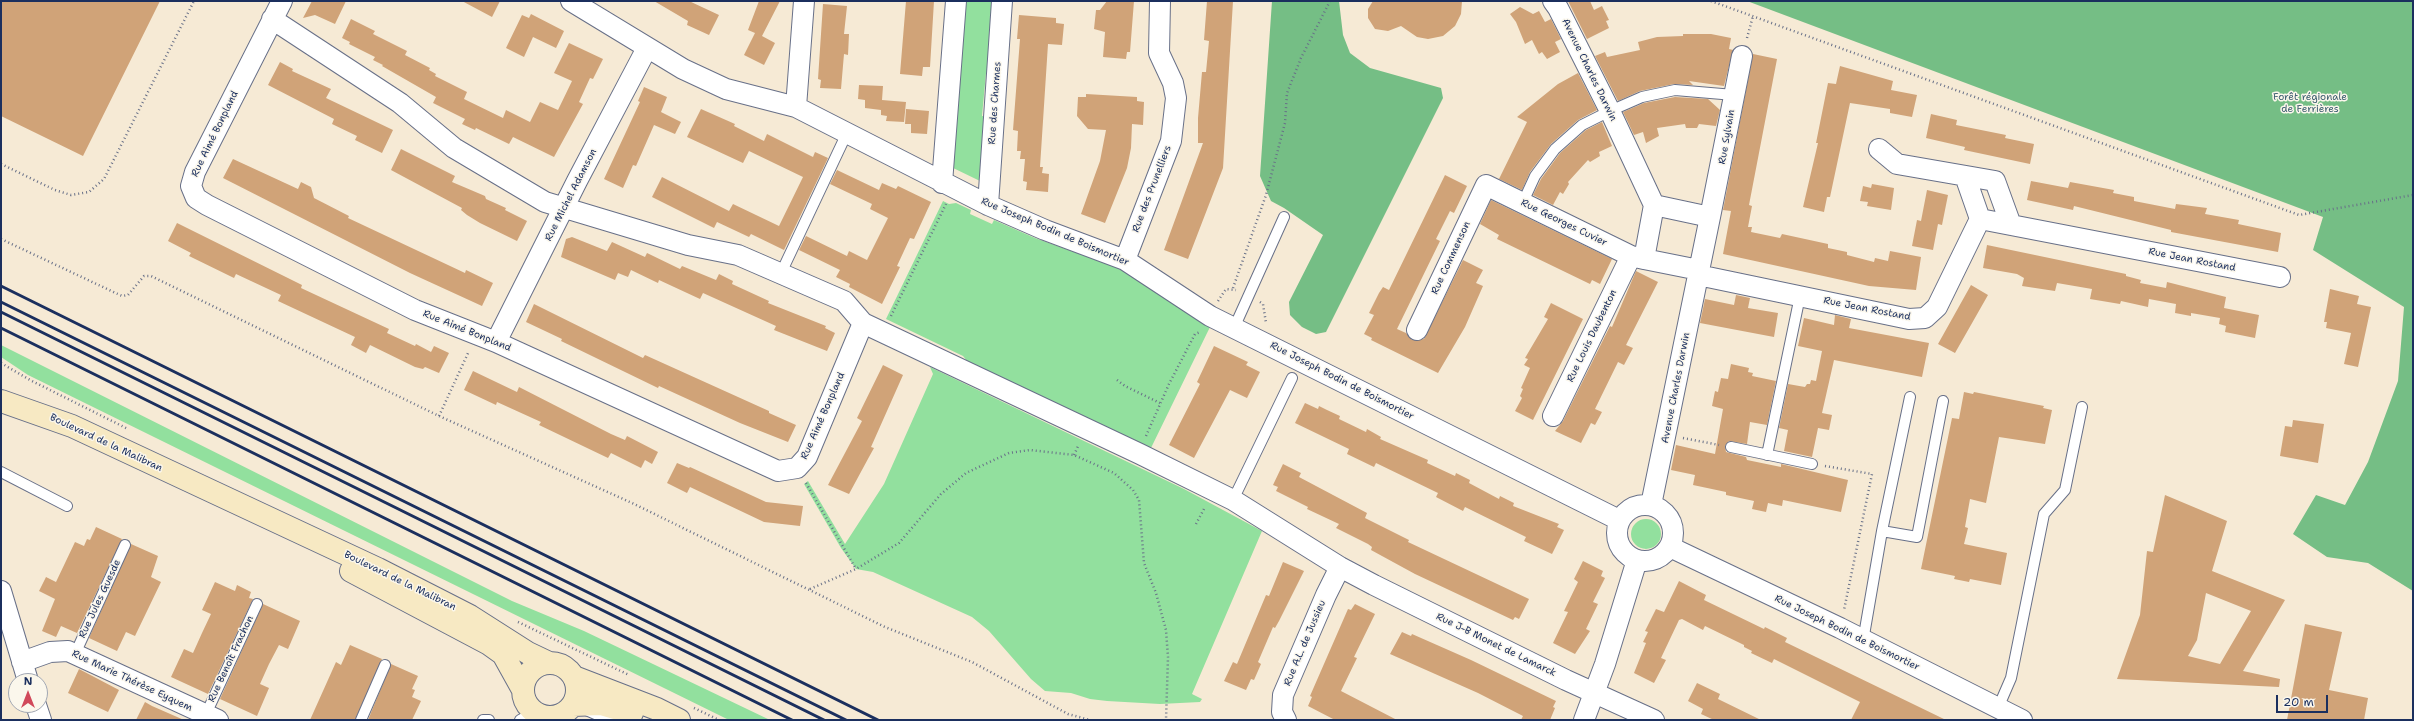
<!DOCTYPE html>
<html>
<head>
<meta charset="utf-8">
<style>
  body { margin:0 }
  #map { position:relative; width:2414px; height:721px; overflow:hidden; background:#f6ead5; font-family:"Shantell Sans",sans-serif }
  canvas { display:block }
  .frame { position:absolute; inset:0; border:2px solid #1b2f5e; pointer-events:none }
  .north { position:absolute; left:8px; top:673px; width:40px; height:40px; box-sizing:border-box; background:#fbf7ec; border:1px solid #a1a7b3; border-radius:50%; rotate:0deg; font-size:11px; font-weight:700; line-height:16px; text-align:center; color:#1b2f5e }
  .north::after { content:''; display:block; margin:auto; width:14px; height:18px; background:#d1495b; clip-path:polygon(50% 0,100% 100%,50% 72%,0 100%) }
  .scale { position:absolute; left:2276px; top:695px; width:52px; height:18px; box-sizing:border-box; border:2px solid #1b2f5e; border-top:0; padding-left:5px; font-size:12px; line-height:14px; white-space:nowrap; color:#1b2f5e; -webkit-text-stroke:3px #fbf7ec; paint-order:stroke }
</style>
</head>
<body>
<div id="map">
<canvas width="2414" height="721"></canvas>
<div class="frame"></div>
<div class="north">N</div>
<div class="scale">20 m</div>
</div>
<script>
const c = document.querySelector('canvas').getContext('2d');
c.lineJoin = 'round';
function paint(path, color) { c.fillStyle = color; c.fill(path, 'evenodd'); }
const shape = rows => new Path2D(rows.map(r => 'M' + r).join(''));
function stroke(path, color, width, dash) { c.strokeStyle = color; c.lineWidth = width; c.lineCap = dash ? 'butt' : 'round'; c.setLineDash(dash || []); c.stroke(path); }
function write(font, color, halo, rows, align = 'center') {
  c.font = font + ' "Shantell Sans",sans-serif'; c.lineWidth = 3; c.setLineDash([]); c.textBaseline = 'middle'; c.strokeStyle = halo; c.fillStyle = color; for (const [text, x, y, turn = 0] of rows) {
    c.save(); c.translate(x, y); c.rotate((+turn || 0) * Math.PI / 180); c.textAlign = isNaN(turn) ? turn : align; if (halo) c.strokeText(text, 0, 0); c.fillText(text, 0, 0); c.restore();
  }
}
const green = shape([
  [965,1,992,1,990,72,986,73,982,116,989,117,980,181,949,166],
  [943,201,949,204,956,203,971,210,970,214,992,224,994,220,1035,238,1124,270,1210,327,1150,450,967,361,963,356,886,319],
  [1,345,512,601,584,631,770,720,729,720,28,375,1,357],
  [930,367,1184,489,1262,531,1192,694,1202,699,1200,702,1160,704,1107,701,1090,699,1071,693,1045,691,1031,679,989,631,972,617,873,572,856,569,841,548,804,484,808,481,845,544,884,484,933,374],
  '1631 534a15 15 0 1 1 30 0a15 15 0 1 1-30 0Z'
]);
const forest = shape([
  [1272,1,1339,1,1343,35,1350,53,1370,68,1441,88,1443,98,1326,332,1316,334,1302,327,1290,315,1289,302,1323,235,1284,208,1271,201,1260,176],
  [1747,1,2413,1,2413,591,2368,563,2327,557,2293,534,2316,495,2345,505,2368,462,2398,381,2404,307,2313,250,2323,217]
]);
const building = shape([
  [1,1,160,1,83,156,1,116],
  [312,1,346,1,335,24,315,15,303,18],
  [462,1,500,1,492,17],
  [654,1,689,1,719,15,709,35,687,25,688,21],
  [759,1,780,1,762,36,775,43,764,65,744,55,755,33,748,30],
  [906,1,934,1,930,67,923,67,922,76,900,74],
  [1107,1,1134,1,1130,52,1127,52,1126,59,1103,57,1105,32,1094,29,1096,10,1100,10],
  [1207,1,1233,1,1223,168,1188,259,1164,250,1203,143,1198,143,1198,118,1202,72,1206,72,1209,41,1204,40],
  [1373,1,1462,1,1461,14,1455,26,1443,36,1428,39,1417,37,1401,26,1388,31,1375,29,1368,18,1368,9],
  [1568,1,1590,1,1594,10,1602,6,1609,20,1606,21,1609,28,1587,39],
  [823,4,847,6,844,34,849,34,848,55,844,54,841,89,820,88,821,80,818,79],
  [1520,7,1533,14,1539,11,1545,22,1551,19,1561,39,1555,42,1560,52,1547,59,1542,52,1539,54,1532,40,1525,44,1516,22,1510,14],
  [531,14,564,31,556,48,533,37,524,57,506,48,522,15,529,18],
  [1019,15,1056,18,1056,23,1064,24,1062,45,1048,44,1040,167,1043,167,1042,173,1049,174,1048,192,1026,190,1027,182,1023,181,1025,159,1020,159,1021,151,1017,151,1018,131,1013,130,1020,39,1017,39],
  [351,19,375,31,373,34,407,51,405,55,430,68,429,70,436,74,435,76,467,92,464,99,503,118,506,110,530,122,540,102,558,110,572,81,554,73,569,43,603,59,593,79,590,78,579,102,583,104,554,157,513,137,509,144,476,128,475,130,462,124,465,119,433,103,436,97,382,66,383,65,373,60,375,57,349,44,350,42,342,38],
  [1683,34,1711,34,1731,38,1729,49,1733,50,1724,86,1689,81,1693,85,1674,84,1640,91,1618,101,1595,56,1605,52,1607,57,1640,50,1638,42,1657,37,1683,36],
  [1753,54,1777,59,1749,205,1752,206,1748,227,1752,227,1751,232,1780,238,1782,234,1828,244,1828,248,1847,252,1847,255,1874,262,1875,258,1888,261,1890,251,1921,257,1916,290,1869,286,1723,254,1731,211,1723,210],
  [280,62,293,69,292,71,331,89,326,98,393,130,382,153,355,140,357,136,332,124,334,119,268,85],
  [1840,66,1893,81,1891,90,1917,95,1912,117,1890,113,1890,109,1850,103,1830,197,1827,197,1824,212,1803,207,1818,143,1816,143,1828,83,1836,84],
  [1578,73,1597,110,1578,120,1551,144,1530,172,1522,190,1499,179,1527,122,1517,117,1558,84],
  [859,85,883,86,882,100,906,102,904,122,886,121,887,116,881,115,881,110,865,108,865,100,858,99],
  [644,87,667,97,661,112,681,122,675,134,654,125,636,166,633,165,623,188,604,179,640,102,638,101],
  [1086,94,1137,97,1137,101,1144,102,1143,125,1132,124,1131,148,1127,168,1105,223,1081,214,1100,161,1106,130,1088,129,1077,116,1078,97,1086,97],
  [1675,97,1708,99,1720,110,1716,126,1699,124,1697,128,1686,128,1685,124,1657,128,1659,136,1646,143,1643,132,1634,135,1623,112,1644,103],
  [701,109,735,124,734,126,764,141,767,134,813,157,815,152,828,158,784,250,751,234,749,237,717,222,714,228,652,197,662,177,729,211,733,204,779,226,803,177,749,151,743,163,687,137],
  [906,109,929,111,927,134,911,133,911,124,905,124],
  [1931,114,1957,120,1956,125,2006,135,2005,138,2034,144,2030,164,1964,150,1965,147,1926,138],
  [1602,122,1612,146,1599,152,1600,156,1590,162,1588,160,1568,182,1569,184,1563,194,1560,192,1553,205,1533,195,1541,179,1560,153,1586,130],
  [401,149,455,176,452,182,485,196,486,199,506,208,505,210,527,221,517,241,480,223,467,215,461,210,462,208,391,170],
  [233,159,298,189,301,182,311,187,314,198,349,216,348,218,465,273,466,270,493,283,482,306,410,273,223,178],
  [837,170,879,190,882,183,896,189,898,186,931,202,914,239,910,238,897,266,900,267,882,304,849,287,850,284,836,277,840,270,799,250,806,236,847,256,849,251,867,260,888,218,870,209,872,204,830,184],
  [1445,175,1467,186,1454,213,1450,211,1436,239,1440,241,1397,329,1406,333,1412,340,1424,339,1463,260,1483,270,1476,283,1483,286,1465,327,1438,373,1371,340,1372,338,1364,334,1374,315,1369,313,1379,293,1383,287,1389,290],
  [2031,181,2068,188,2070,182,2114,190,2113,193,2134,197,2134,201,2175,209,2176,204,2207,208,2205,214,2239,220,2238,224,2281,233,2278,252,2171,232,2171,230,2074,206,2073,210,2027,200],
  [1872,184,1894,188,1891,210,1867,206,1868,202,1860,201,1863,186,1871,188],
  [1927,190,1948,195,1942,225,1938,224,1933,250,1912,246,1917,220,1921,221],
  [1491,200,1612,259,1600,284,1592,280,1590,284,1497,239,1499,235,1480,224],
  [177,223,302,285,301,288,389,329,387,333,415,346,416,344,431,352,434,346,449,353,439,373,425,367,423,369,415,367,370,345,366,353,351,345,355,337,278,301,281,295,236,274,234,278,189,256,191,253,168,241],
  [572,237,607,251,612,242,645,257,647,253,680,269,682,266,716,280,719,274,733,281,732,284,769,301,768,303,826,326,825,328,835,333,827,351,774,330,776,326,703,293,700,299,659,280,658,283,631,270,628,277,618,273,615,280,561,257,566,239],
  [1987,245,2126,274,2126,276,2141,280,2140,283,2166,288,2167,282,2226,297,2224,308,2259,315,2255,338,2225,332,2226,326,2219,324,2220,318,2191,313,2191,316,2175,313,2176,304,2149,299,2148,307,2121,301,2120,304,2090,299,2092,289,2057,283,2055,291,2022,286,2024,278,2017,274,1983,268],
  [1636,271,1658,282,1626,345,1633,348,1624,365,1618,362,1595,409,1602,412,1595,425,1591,423,1581,443,1555,431,1563,421,1610,326,1612,327],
  [1971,285,1988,295,1955,353,1938,344],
  [2330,289,2359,296,2357,304,2371,307,2358,367,2344,364,2351,333,2326,328,2327,322,2324,322],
  [1736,295,1750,298,1748,308,1778,313,1774,337,1700,323,1705,299,1734,305],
  [1551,303,1583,319,1533,420,1515,411,1522,398,1520,396,1523,389,1521,388,1530,368,1524,365,1528,359,1525,358,1548,319,1544,317],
  [534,304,643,358,645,355,769,411,769,413,796,425,788,442,740,423,659,386,658,388,561,341,562,339,526,322],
  [1835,315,1851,319,1849,328,1929,343,1922,377,1834,360,1822,413,1832,415,1829,430,1818,428,1812,457,1784,451,1788,430,1779,428,1788,384,1805,387,1807,384,1810,384,1811,380,1816,381,1822,351,1798,346,1804,318,1834,325],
  [1214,346,1248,362,1246,365,1260,372,1247,398,1230,390,1194,458,1169,445,1200,384,1197,382],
  [1731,364,1749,368,1748,372,1753,373,1752,376,1776,381,1767,425,1750,422,1747,444,1729,441,1725,446,1726,452,1746,457,1747,460,1781,467,1781,464,1848,480,1841,512,1783,500,1782,506,1768,503,1766,512,1752,509,1754,501,1726,495,1726,492,1693,485,1695,475,1671,470,1676,445,1715,454,1723,409,1712,406,1715,391,1718,392,1721,378,1728,379],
  [883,365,903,375,871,447,874,448,869,457,849,494,828,485,862,421,857,418],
  [473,371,517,392,519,387,611,434,625,440,627,436,658,452,652,464,645,460,641,468,611,453,608,458,539,425,541,422,497,402,496,405,464,390],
  [1964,392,1973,394,1974,392,2044,406,2043,408,2052,410,2045,444,1999,437,1986,503,1970,499,1965,527,1968,528,1964,544,2007,553,2001,585,1970,579,1969,582,1954,579,1955,576,1921,569,1952,418,1959,419],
  [1305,403,1318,409,1319,406,1327,410,1340,416,1339,419,1366,432,1367,429,1381,437,1380,439,1428,460,1427,463,1455,476,1456,473,1470,480,1469,483,1499,499,1500,496,1514,503,1513,506,1559,524,1557,527,1564,530,1552,554,1524,541,1526,537,1465,507,1463,511,1436,497,1438,493,1376,463,1374,467,1347,454,1349,449,1295,423],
  [2293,420,2324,424,2318,463,2280,456,2285,426,2292,427],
  [677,463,689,468,690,467,766,502,803,506,800,526,764,522,690,487,687,493,667,483],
  [1283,464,1301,473,1299,477,1367,513,1365,518,1409,540,1408,542,1529,599,1519,619,1515,617,1513,620,1415,574,1371,550,1372,547,1368,544,1336,528,1339,524,1307,509,1308,507,1276,491,1278,487,1273,485],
  [2165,495,2227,521,2212,571,2285,600,2243,671,2280,679,2279,687,2117,679,2140,615,2147,551,2153,552],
  [2206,593,2251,611,2220,664,2188,656,2197,640],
  [96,527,122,539,77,633,61,626,56,637,42,631,55,599,39,591,46,577,56,582,75,542,84,546,87,539,90,540],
  [131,544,158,556,151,577,161,582,135,636,126,632,117,651,89,638],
  [1583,561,1603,571,1601,576,1605,578,1593,602,1598,604,1586,629,1590,631,1575,654,1553,643,1568,612,1564,611,1578,582,1574,579],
  [1283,562,1304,571,1279,621,1275,628,1273,627,1258,662,1261,664,1254,680,1251,679,1246,690,1224,681,1233,662,1237,664,1266,595,1269,596],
  [1679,581,1706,595,1704,600,1764,629,1765,627,1787,638,1785,642,1946,720,1851,720,1860,702,1774,659,1772,663,1751,653,1752,651,1744,647,1744,645,1705,626,1703,630,1682,619,1679,620,1661,658,1666,660,1654,683,1634,673,1646,643,1643,642,1648,632,1645,631,1656,609,1664,612],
  [215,582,235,591,237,585,251,592,249,598,253,599,208,694,171,677,184,649,193,653,202,633,211,614,202,610],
  [263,604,300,621,288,649,279,645,269,664,260,684,269,688,257,716,220,699],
  [1355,604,1375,614,1354,657,1357,658,1341,691,1397,720,1335,720,1308,706,1312,697,1310,696,1341,625,1348,609,1351,610],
  [2305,624,2342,632,2329,690,2368,698,2364,720,2287,720],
  [1402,632,1411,636,1412,634,1471,660,1556,701,1553,707,1555,708,1550,720,1521,720,1523,716,1478,693,1390,654],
  [350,645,382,659,355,720,310,720,336,662,341,665],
  [391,664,418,676,412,689,415,690,412,697,421,701,412,720,368,720],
  [79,669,119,690,108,712,68,693],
  [1697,683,1720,694,1718,699,1761,720,1714,720,1701,714,1703,709,1688,701],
  [145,702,152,706,184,720,136,720]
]);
const path = shape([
  [1711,1,2299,215,2413,195],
  [1747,38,1753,16],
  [1,164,55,190,71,195,89,192,104,179,194,1],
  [1,239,122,296,128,295,144,276,151,276,439,416,632,503,885,627,972,662,1068,714,1090,720],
  [1233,288,1266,195,1285,123,1287,93,1301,58,1330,1],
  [1218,301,1226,289,1236,290],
  [1260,302,1263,304,1266,323],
  [891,316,946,204],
  [1,363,30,380,128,429],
  [1117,380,1125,386,1160,403],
  [439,416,469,351],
  [1146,436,1169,384,1195,334,1200,332],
  [1683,438,1719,445],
  [1074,455,1079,444],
  [1825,466,1872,474,1844,610],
  [806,483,856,569],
  [1196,524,1205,507],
  [810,589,856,569,899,543,941,494,966,473,1009,453,1030,450,1074,455,1114,473,1133,490,1139,500,1144,563,1156,593,1166,630,1168,657,1166,720],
  [518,622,629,675],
  [694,708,719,720]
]);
const lane = shape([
  [1523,202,1535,176,1555,149,1582,125,1610,111,1642,97,1675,90,1734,95],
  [781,273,847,133],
  [1234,328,1284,217],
  [1731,447,1812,464],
  [1767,455,1800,296],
  [1,472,67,506],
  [1233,500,1292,378],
  [1882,531,1917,537,1943,401],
  [1863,641,1882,531,1910,397],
  [75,654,125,545],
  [1998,708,2011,678,2044,514,2065,490,2082,407],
  [586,710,609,720],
  [206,714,257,604],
  [361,720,385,665],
  [483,720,489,720],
  [520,720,535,712]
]);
const street = shape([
  [282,1,195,172,191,186,196,198,207,205,415,310,496,342,778,471,797,468,807,457,863,323],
  [571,1,683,69,726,89,796,107,988,205,1045,230,1125,260,1210,316,1619,520],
  [1553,1,1558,8,1610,111,1654,205],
  [272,19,400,103,454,148,545,202,688,245,738,255,844,301,863,323,1140,454,1233,500,1340,567,1374,585,1566,680,1654,720],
  [796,107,804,1],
  [1879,149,1897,164,1995,181,2011,225],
  [1965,176,1980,219,2280,277],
  [942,183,956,1],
  [988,205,1002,1],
  [1710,217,1742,56],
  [1125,260,1171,141,1176,98,1173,83,1159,53,1160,1],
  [1698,275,1909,319,1925,318,1937,307,1980,219],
  [1417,330,1486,185,1631,256,1644,259],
  [496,342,577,181,647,48],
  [1553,416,1631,256],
  '1617 533a28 28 0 1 1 56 0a28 28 0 1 1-56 0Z',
  [1651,505,1710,217,1654,205,1644,259,1699,270],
  [1670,547,1840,628,2022,720],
  [1,591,28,681],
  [22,662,50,652,68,651,218,720],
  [36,705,41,720],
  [1286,720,1282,712,1283,695,1326,595,1340,567],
  [1584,720,1605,664,1637,560]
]);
const secondary = shape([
  [1,401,72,426,378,569,470,616,528,653,549,663],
  [351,571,489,644,503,654,523,690],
  '523 690a27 27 0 1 1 54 0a27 27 0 1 1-54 0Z',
  [574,677,657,709,679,720],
  [573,705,601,704,632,713]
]);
const rail = shape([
  [1,286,878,720],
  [1,302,846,720],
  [1,312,824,720],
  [1,328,792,720]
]);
const streetNames = [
  ["Avenue Charles Darwin",1589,70,64],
  ["Rue des Charmes",995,103,-86],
  ["Rue Aimé Bonpland",215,134,-64],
  ["Rue Sylvain",1727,137,-80],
  ["Rue des Prunelliers",1152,189,-69],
  ["Rue Michel Adamson",571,195,-63],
  ["Rue Georges Cuvier",1564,223,26],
  ["Rue Joseph Bodin de Boismortier",1055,232,23],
  ["Rue Commenson",1451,258,-65],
  ["Rue Jean Rostand",2192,260,11],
  ["Rue Jean Rostand",1867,309,11],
  ["Rue Aimé Bonpland",467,331,22],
  ["Rue Louis Daubenton",1592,336,-64],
  ["Rue Joseph Bodin de Boismortier",1342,381,27],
  ["Avenue Charles Darwin",1676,388,-79],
  ["Rue Aimé Bonpland",823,416,-66],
  ["Boulevard de la Malibran",106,443,25],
  ["Boulevard de la Malibran",400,581,26],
  ["Rue Jules Guesde",100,599,-65],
  ["Rue Joseph Bodin de Boismortier",1847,633,26],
  ["Rue A.L. de Jussieu",1305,643,-67],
  ["Rue J-B Monet de Lamarck",1496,645,26],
  ["Rue Benoît Frachon",231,659,-65],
  ["Rue Marie Thérèse Eyquem",132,681,25]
];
const parkNames = [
  ["Forêt régionale",2310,97],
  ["de Ferrières",2310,109]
];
paint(green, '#92e09e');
paint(forest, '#75be85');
paint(building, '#d0a378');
stroke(lane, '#687088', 12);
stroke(street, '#687088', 22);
stroke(secondary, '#687088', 24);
stroke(path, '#687088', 2.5, [1, 3]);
stroke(lane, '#fff', 10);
stroke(street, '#fff', 20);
stroke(secondary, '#f7e9c3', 22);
stroke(rail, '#1b2f5e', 3);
write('10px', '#1b2f5e', '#fbf7ec', streetNames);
write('10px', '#395b6e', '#fbf7ec', parkNames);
</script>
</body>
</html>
